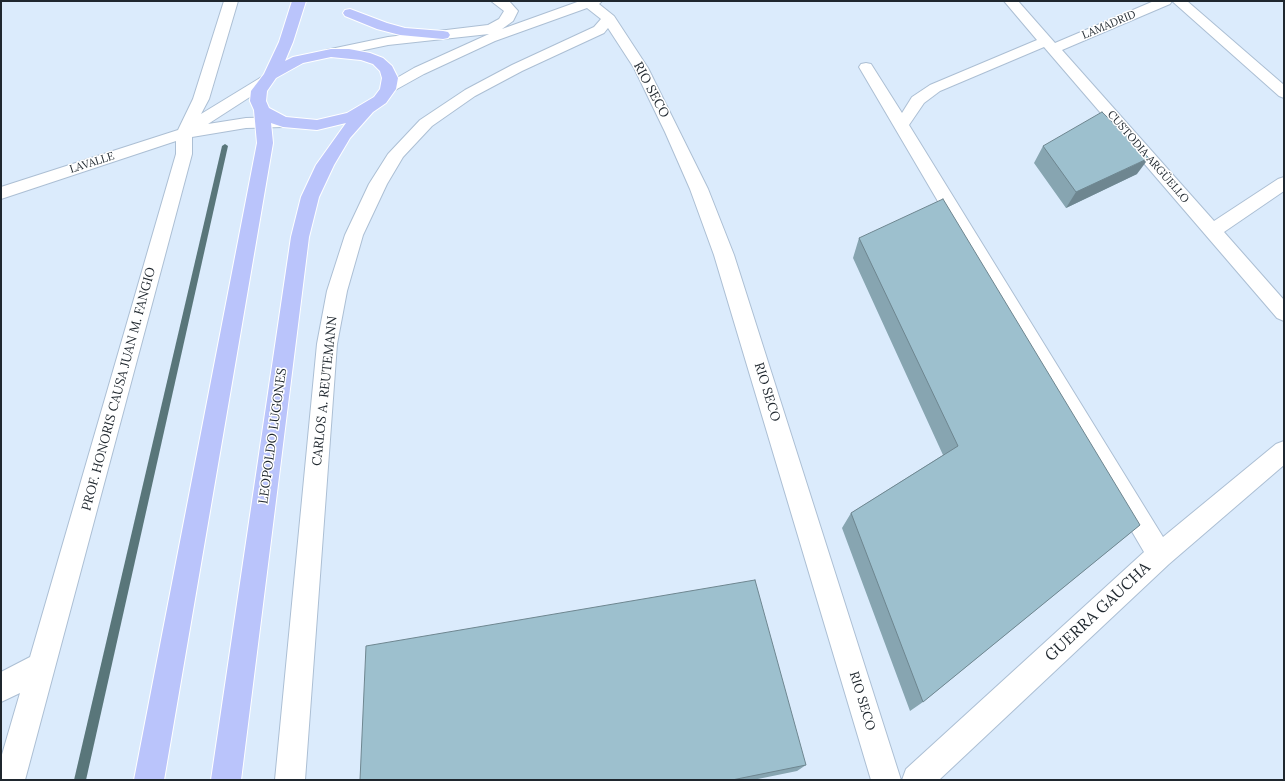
<!DOCTYPE html>
<html>
<head>
<meta charset="utf-8">
<style>
  body { margin:0 }
  #map { position:relative; width:1285px; height:781px; overflow:hidden; background:#dbebfc; font-family:Lora,serif }
  canvas { display:block }
  .frame { position:absolute; inset:0; border:2px solid #1f272e; pointer-events:none }
</style>
</head>
<body>
<div id="map">
<canvas width="1285" height="781"></canvas>
<div class="frame"></div>
</div>
<script>
const c = document.querySelector('canvas').getContext('2d');
c.lineJoin = 'round';
const shape = rows => new Path2D(rows.map(r => 'M' + r).join(''));
function paint(path, color) { c.fillStyle = color; c.fill(path, 'evenodd'); }
function stroke(path, color, width, dash) { c.strokeStyle = color; c.lineWidth = width; c.lineCap = dash ? 'butt' : 'round'; c.setLineDash(dash || []); c.stroke(path); }
function write(font, color, halo, rows, align = 'center') {
  c.font = font + ' Lora,serif'; c.lineWidth = 3; c.setLineDash([]); c.textBaseline = 'middle'; c.strokeStyle = halo; c.fillStyle = color; for (const [text, x, y, turn = 0] of rows) {
    c.save(); c.translate(x, y); c.rotate((+turn || 0) * Math.PI / 180); c.textAlign = isNaN(turn) ? turn : align; if (halo) c.strokeText(text, 0, 0); c.fillText(text, 0, 0); c.restore();
  }
}
const stream = shape([
  [225,144,228,146,86,780,74,780,222,146,225,144]
]);
const minor = shape([
  [224,1,238,1,209,99,201,114,260,78,265,76,270,78,273,81,270,84,208,124,246,118,283,117,289,119,291,122,289,125,283,127,246,128,192,137,192,154,25,780,1,780,1,758,20,693,1,702,1,672,30,657,176,154,176,141,1,199,1,187,178,130,193,99,224,1],
  [491,1,509,1,518,11,513,21,502,29,580,1,602,1,599,4,614,16,648,68,708,189,734,255,901,780,871,780,714,255,690,189,665,132,634,68,608,28,604,33,522,71,475,96,432,126,403,157,387,184,363,235,347,291,337,344,305,780,275,780,317,344,327,291,345,235,369,184,388,154,420,120,465,90,512,65,594,27,601,19,587,8,495,41,424,74,388,94,383,92,380,89,383,86,414,68,489,34,388,45,331,57,326,56,324,53,326,50,388,37,488,25,499,19,504,11,491,1],
  [1004,1,1018,1,1055,43,1154,1,1172,1,1170,4,1062,50,1214,221,1278,179,1284,177,1284,191,1224,232,1284,300,1284,321,1277,318,1044,47,940,91,924,103,909,125,1163,537,1276,444,1284,441,1284,465,1169,564,939,780,902,780,906,769,1144,552,859,67,861,64,866,63,871,64,902,113,912,97,930,85,1037,40,1004,1],
  [1172,1,1187,1,1284,85,1284,98,1279,96,1172,1]
]);
const major = shape([
  [292,1,306,1,293,42,285,61,293,57,331,49,349,49,370,53,383,58,392,66,398,78,396,89,386,103,373,112,350,138,334,165,319,197,309,237,241,780,211,780,291,237,301,197,316,165,346,123,317,130,283,127,271,123,273,143,164,780,134,780,257,143,254,110,250,101,251,91,264,74,279,42,292,1],
  [331,57,361,60,373,64,380,71,382,78,380,89,374,97,347,113,317,120,286,117,269,108,266,101,267,91,276,78,303,63,331,57],
  [350,9,387,23,405,28,443,31,448,32,450,35,448,38,443,39,400,35,377,29,345,16,343,13,345,10,350,9]
]);
const wall = shape([
  [1043,146,1137,174,1066,208,1034,163],
  [859,238,1140,525,923,702,910,711,842,528,851,513,943,455,853,258],
  [806,765,797,771,753,780,360,780]
]);
const shadedWall = shape([
  [1149,158,1137,174,1066,208,1076,192]
]);
const building = shape([
  [1102,112,1149,158,1076,192,1043,146,1102,112],
  [943,199,1140,525,923,702,851,513,958,446,859,238,943,199],
  [755,580,806,765,732,780,360,780,366,646,755,580]
]);
const farStreetnames = [
  ["LAMADRID",1109,25,-23],
  ["CUSTODIA ARGÜELLO",1148,157,49],
  ["LAVALLE",92,163,-18]
];
const streetNames = [
  ["RIO SECO",651,90,62],
  ["PROF. HONORIS CAUSA JUAN M. FANGIO",119,389,-75],
  ["CARLOS A. REUTEMANN",325,391,-84],
  ["RIO SECO",767,392,73],
  ["LEOPOLDO LUGONES",273,436,-82],
  ["RIO SECO",862,701,73]
];
const nearStreetnames = [
  ["GUERRA GAUCHA",1098,612,-43]
];
paint(stream, '#59767a');
stroke(minor, '#acbfd4', 2);
stroke(major, '#fff', 2);
paint(minor, '#fff');
paint(major, '#bac4fb');
paint(wall, '#87a5b1');
paint(shadedWall, '#6e8690');
paint(building, '#9dc0ce');
stroke(building, '#6e8690', 1);
write('11px', '#1f272e', '#fff', farStreetnames);
write('13px', '#1f272e', '#fff', streetNames);
write('16px', '#1f272e', '#fff', nearStreetnames);
</script>
</body>
</html>
